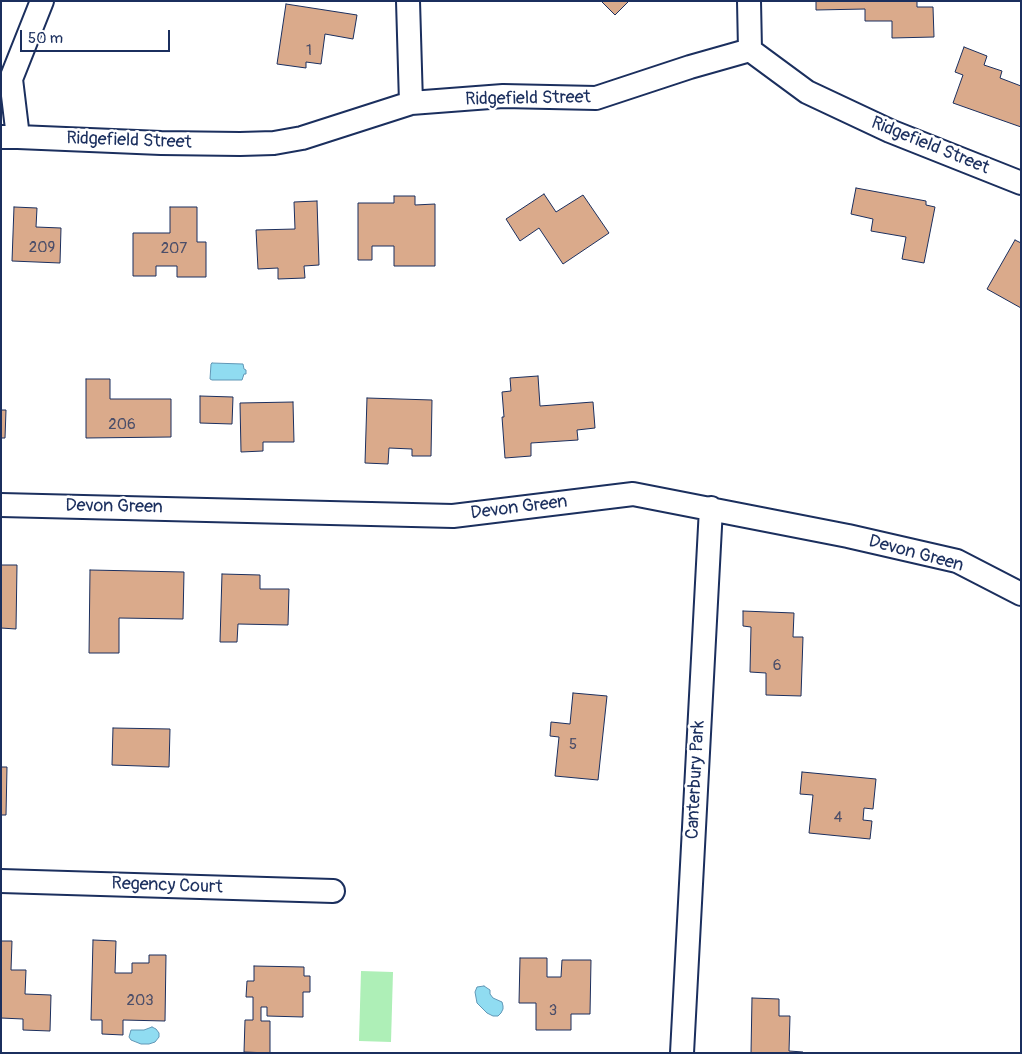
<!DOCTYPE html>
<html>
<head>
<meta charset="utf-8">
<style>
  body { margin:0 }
  #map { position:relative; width:1022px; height:1054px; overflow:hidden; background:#fff; font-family:Pangolin,sans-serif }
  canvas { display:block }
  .frame { position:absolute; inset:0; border:2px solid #1b2f5e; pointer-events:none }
  .scale { position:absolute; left:20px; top:30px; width:150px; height:22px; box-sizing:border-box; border:2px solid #1b2f5e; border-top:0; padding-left:6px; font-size:15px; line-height:18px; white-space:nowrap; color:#1b2f5e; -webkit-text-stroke:4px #fff; paint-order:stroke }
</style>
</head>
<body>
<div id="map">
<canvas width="1022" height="1054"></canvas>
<div class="frame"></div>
<div class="scale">50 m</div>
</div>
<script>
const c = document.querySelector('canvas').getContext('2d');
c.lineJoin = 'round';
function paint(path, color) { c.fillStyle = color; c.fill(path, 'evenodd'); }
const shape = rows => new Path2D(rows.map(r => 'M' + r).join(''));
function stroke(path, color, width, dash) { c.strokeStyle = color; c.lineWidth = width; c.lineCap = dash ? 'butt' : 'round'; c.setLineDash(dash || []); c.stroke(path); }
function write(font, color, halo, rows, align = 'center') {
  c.font = font + ' Pangolin,sans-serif'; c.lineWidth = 5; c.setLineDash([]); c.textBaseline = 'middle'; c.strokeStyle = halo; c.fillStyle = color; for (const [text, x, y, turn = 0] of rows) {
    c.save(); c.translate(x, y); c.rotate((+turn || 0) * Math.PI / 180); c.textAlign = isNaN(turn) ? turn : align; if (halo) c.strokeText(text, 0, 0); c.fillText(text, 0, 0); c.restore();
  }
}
const green = shape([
  [361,971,393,972,391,1042,359,1041]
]);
const water = shape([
  [212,363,243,364,244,369,246,370,246,374,244,374,242,380,212,380,210,379,211,364,212,363],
  [484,986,490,990,490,994,493,998,502,1002,503,1006,503,1009,501,1013,498,1016,493,1016,487,1013,477,1003,475,992,477,987,484,986],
  [152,1027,156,1029,159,1033,159,1037,155,1042,149,1044,141,1044,131,1040,129,1037,131,1030,144,1030,152,1027]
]);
const building = shape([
  [601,1,629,1,615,15,601,1],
  [816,1,917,1,917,7,933,7,934,37,892,38,892,21,865,21,865,9,816,10,816,1],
  [286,4,357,15,353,39,325,34,321,64,306,62,306,68,277,64,286,4],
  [964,47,987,56,984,65,1002,71,1000,78,1021,86,1021,127,953,103,963,75,955,72,964,47],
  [856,188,926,201,926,205,935,207,924,263,902,259,906,237,871,231,873,219,851,214,856,188],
  [544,194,556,212,583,195,609,233,563,264,539,228,520,241,506,219,544,194],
  [394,196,415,196,415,205,435,204,435,266,394,266,394,246,372,246,372,260,358,260,358,203,394,203,394,196],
  [317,201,319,265,304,266,305,278,278,279,278,268,258,269,256,230,295,229,294,202,317,201],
  [14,207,37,208,36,227,61,228,60,263,12,261,14,207],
  [170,207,197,207,197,242,206,242,206,277,177,277,177,266,156,266,156,276,133,276,133,233,170,233,170,207],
  [1015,240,1021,243,1021,308,987,289,1015,240],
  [538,376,540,406,593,402,595,428,577,430,578,440,531,443,531,456,505,458,502,417,504,417,502,392,511,391,510,378,538,376],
  [86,379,110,379,110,399,171,399,171,437,86,438,86,379],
  [200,396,233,397,232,424,200,423,200,396],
  [367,398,432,400,431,456,412,456,412,449,389,448,388,464,365,463,367,398],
  [293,402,294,442,263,442,263,451,241,452,240,403,293,402],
  [1,410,6,410,5,438,1,438,1,410],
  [1,565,17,565,16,629,1,628,1,565],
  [90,570,184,572,183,619,119,618,119,653,89,653,90,570],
  [222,574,260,575,260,589,289,589,288,625,238,624,237,642,220,642,222,574],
  [743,611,794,613,793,637,803,637,801,696,766,695,766,673,750,672,751,627,743,626,743,611],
  [573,693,607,696,598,780,555,776,559,737,550,736,551,722,570,724,573,693],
  [113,728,170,729,169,767,112,765,113,728],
  [1,767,7,767,6,815,1,815,1,767],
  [802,772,876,779,873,809,864,808,863,820,872,821,870,839,809,833,813,795,800,794,802,772],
  [93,940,116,941,115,973,132,973,132,963,149,963,149,955,166,955,165,1021,123,1020,123,1035,102,1034,102,1020,91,1020,93,940],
  [1,941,12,941,11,970,26,970,25,994,51,995,50,1031,23,1030,23,1019,1,1018,1,941],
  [520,958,547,958,547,977,561,977,562,960,591,960,590,1014,571,1014,571,1030,536,1030,536,1003,519,1003,520,958],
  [254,966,304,967,304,976,310,976,310,992,303,992,303,1017,267,1016,267,1007,261,1007,261,1021,270,1021,270,1053,244,1052,245,1020,253,1020,253,997,246,997,247,981,254,981,254,966],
  [752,998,779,999,779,1016,790,1016,789,1051,803,1052,803,1053,751,1053,752,998]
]);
const minor = shape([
  [408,1,411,103],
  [749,1,750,50],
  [750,50,807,92,890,131,1021,183],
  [1,137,18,137,161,143,240,144,274,143,302,138,411,103,503,96,596,98,690,67,750,50],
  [18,137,11,79,42,1],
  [1,505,453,516,633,494,848,536,957,561,1021,594],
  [1,881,333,891],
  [682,1053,711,508]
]);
const numberNames = [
  ["1",309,51],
  ["209",42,248],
  ["207",174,249],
  ["206",122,425],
  ["6",777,666],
  ["5",573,745],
  ["4",838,818],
  ["203",140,1001],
  ["3",553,1011]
];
const streetNames = [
  ["Ridgefield Street",528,99,-1],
  ["Ridgefield Street",129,141,2],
  ["Ridgefield Street",930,146,22],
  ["Devon Green",114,507,1],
  ["Devon Green",519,508,-7],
  ["Devon Green",916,554,15],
  ["Canterbury Park",696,780,-87],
  ["Regency Court",167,886,2]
];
paint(green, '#aeefb7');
paint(water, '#90dcf1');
stroke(water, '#6197b6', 1);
paint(building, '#daaa8b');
stroke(building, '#1b2f5e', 1);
stroke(minor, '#1b2f5e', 26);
stroke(minor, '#fff', 22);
write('15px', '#4b4e69', null, numberNames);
write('18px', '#1b2f5e', '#fff', streetNames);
</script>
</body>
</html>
